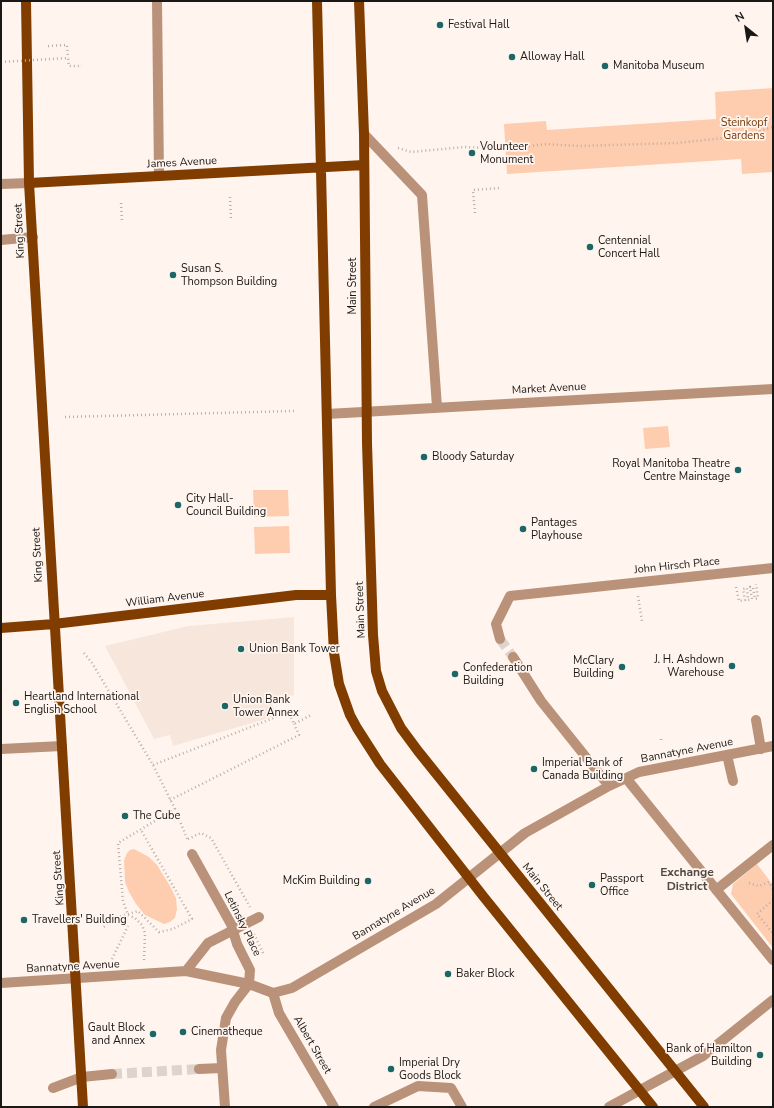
<!DOCTYPE html>
<html>
<head>
<meta charset="utf-8">
<style>
  body { margin:0 }
  #map { position:relative; width:774px; height:1108px; overflow:hidden; background:#fff5ee; font-family:"Nunito Sans",sans-serif }
  canvas { display:block }
  .frame { position:absolute; inset:0; border:2px solid #1a1715; pointer-events:none }
  .north { position:absolute; left:726px; top:8px; width:40px; height:40px; -webkit-text-stroke:3px #fff5ee; paint-order:stroke; rotate:330deg; font-size:11px; font-weight:700; line-height:16px; text-align:center; color:#1a1715 }
  .north::after { content:''; display:block; margin:auto; width:14px; height:18px; background:#1a1715; clip-path:polygon(50% 0,100% 100%,50% 72%,0 100%) }
</style>
</head>
<body>
<div id="map">
<canvas width="774" height="1108"></canvas>
<div class="frame"></div>
<div class="north">N</div>
</div>
<script>
const c = document.querySelector('canvas').getContext('2d');
c.lineJoin = 'round';
function paint(path, color) { c.fillStyle = color; c.fill(path, 'evenodd'); }
const shape = rows => new Path2D(rows.map(r => 'M' + r).join(''));
function stroke(path, color, width, dash) { c.strokeStyle = color; c.lineWidth = width; c.lineCap = dash ? 'butt' : 'round'; c.setLineDash(dash || []); c.stroke(path); }
function write(font, color, halo, rows, align = 'center') {
  c.font = font + ' "Nunito Sans",sans-serif'; c.lineWidth = 3.5; c.setLineDash([]); c.textBaseline = 'middle'; c.strokeStyle = halo; c.fillStyle = color; for (const [text, x, y, turn = 0] of rows) {
    c.save(); c.translate(x, y); c.rotate((+turn || 0) * Math.PI / 180); c.textAlign = isNaN(turn) ? turn : align; if (halo) c.strokeText(text, 0, 0); c.fillText(text, 0, 0); c.restore();
  }
}
const built = shape([
  [294,617,294,695,272,703,276,716,173,746,170,735,154,739,105,646,188,626]
]);
const green = shape([
  [773,88,773,172,742,174,741,159,507,174,504,124,546,121,547,130,716,119,715,92],
  [668,426,670,447,645,449,643,428],
  [253,490,288,490,289,516,254,517],
  [289,526,290,553,255,554,254,527],
  [134,849,149,857,157,865,170,886,176,898,177,909,175,918,170,922,164,924,145,915,136,904,129,892,125,882,124,860,127,853,130,850],
  [757,864,773,885,773,948,731,894,733,884]
]);
const minorTunnel = shape([
  [500,639,513,657],
  [112,1074,199,1069]
]);
const path = shape([
  [48,46,67,45,68,58],
  [398,148,411,152,465,147,504,149,546,144,579,146,677,143,743,136,773,127],
  [230,197,231,220],
  [121,203,122,222],
  [475,213,473,190,500,188],
  [65,417,294,411],
  [736,587,739,601,745,600,743,589,747,588,748,600,752,599,750,587,753,587,755,599,758,598,756,584],
  [638,596,642,621],
  [84,653,92,663,153,765,175,809,188,841],
  [661,739,661,742],
  [153,765,289,712,294,724,311,715],
  [170,800,299,735,294,724],
  [188,839,201,833,211,838,250,907],
  [749,883,759,886,769,882,773,889],
  [773,900,757,914,773,933],
  [104,927,112,919,138,911,159,932,173,929,192,919,141,830],
  [254,934,263,953],
  [112,959,128,926],
  [144,960,145,933,142,925,135,918,128,915,123,901,118,843,175,809]
]);
const minor = shape([
  [157,1,159,176],
  [364,134,422,195,437,407],
  [1,184,29,183],
  [1,240,33,237],
  [327,414,773,389],
  [500,639,496,624,510,596,773,568],
  [513,657,541,701,609,786],
  [756,720,761,749],
  [1,749,62,746],
  [727,755,733,781],
  [626,778,773,960],
  [192,854,231,924,237,944,250,970,249,984,235,1002,226,1018,221,1050,225,1107],
  [716,890,773,845],
  [186,971,208,943,259,917],
  [1,983,186,971,249,984,273,993,292,988,436,904,525,833,609,786,639,772,773,746],
  [273,993,279,1013,334,1107],
  [199,1069,222,1068],
  [53,1088,82,1077,112,1074],
  [374,1107,418,1086,451,1088,462,1107],
  [609,1107,703,1056,773,1000]
]);
const major = shape([
  [26,1,29,183,83,1107],
  [317,1,331,595,334,653,339,684,350,715,357,728,380,764,483,896,653,1107],
  [359,1,364,134,367,443,373,635,376,671,382,691,401,728,418,751,704,1107],
  [29,183,364,165],
  [1,628,54,624,296,595,331,595]
]);
const pathBridge = shape([
  [1,62,68,58,69,66,82,66]
]);
const markers = [
  [440,25,4,"#1a6765"],
  [512,57,4,"#1a6765"],
  [605,66,4,"#1a6765"],
  [472,153,4,"#1a6765"],
  [590,247,4,"#1a6765"],
  [173,275,4,"#1a6765"],
  [424,457,4,"#1a6765"],
  [738,470,4,"#1a6765"],
  [178,505,4,"#1a6765"],
  [523,529,4,"#1a6765"],
  [241,649,4,"#1a6765"],
  [732,666,4,"#1a6765"],
  [622,667,4,"#1a6765"],
  [455,674,4,"#1a6765"],
  [16,703,4,"#1a6765"],
  [225,706,4,"#1a6765"],
  [534,769,4,"#1a6765"],
  [125,816,4,"#1a6765"],
  [368,881,4,"#1a6765"],
  [592,885,4,"#1a6765"],
  [24,920,4,"#1a6765"],
  [448,974,4,"#1a6765"],
  [183,1032,4,"#1a6765"],
  [153,1034,4,"#1a6765"],
  [760,1055,4,"#1a6765"],
  [391,1069,4,"#1a6765"]
];
const poiNames = [
  ["Festival Hall",448,25],
  ["Alloway Hall",520,57],
  ["Manitoba Museum",613,66],
  ["Volunteer",480,147],
  ["Monument",480,160],
  ["Centennial",598,241],
  ["Concert Hall",598,254],
  ["Susan S.",181,269],
  ["Thompson Building",181,282],
  ["Bloody Saturday",432,457],
  ["Royal Manitoba Theatre",730,464,"right"],
  ["Centre Mainstage",730,477,"right"],
  ["City Hall-",186,499],
  ["Council Building",186,512],
  ["Pantages",531,523],
  ["Playhouse",531,536],
  ["Union Bank Tower",249,649],
  ["J. H. Ashdown",724,660,"right"],
  ["Warehouse",724,673,"right"],
  ["McClary",614,661,"right"],
  ["Building",614,674,"right"],
  ["Confederation",463,668],
  ["Building",463,681],
  ["Heartland International",24,697],
  ["English School",24,710],
  ["Union Bank",233,700],
  ["Tower Annex",233,713],
  ["Imperial Bank of",542,763],
  ["Canada Building",542,776],
  ["The Cube",133,816],
  ["Passport",600,879],
  ["Office",600,892],
  ["McKim Building",360,881,"right"],
  ["Travellers' Building",32,920],
  ["Baker Block",456,974],
  ["Gault Block",145,1028,"right"],
  ["and Annex",145,1041,"right"],
  ["Cinematheque",191,1032],
  ["Bank of Hamilton",752,1049,"right"],
  ["Building",752,1062,"right"],
  ["Imperial Dry",399,1063],
  ["Goods Block",399,1076]
];
const parkNames = [
  ["Steinkopf",744,123],
  ["Gardens",744,136]
];
const streetNames = [
  ["James Avenue",182,163,-3],
  ["King Street",20,231,-93],
  ["Main Street",353,286,-90],
  ["Market Avenue",549,389,-3],
  ["King Street",38,555,-93],
  ["John Hirsch Place",677,566,-6],
  ["William Avenue",165,599,-7],
  ["Main Street",361,610,-92],
  ["Bannatyne Avenue",687,751,-11],
  ["King Street",59,878,-94],
  ["Main Street",542,887,51],
  ["Bannatyne Avenue",394,914,-31],
  ["Letinsky Place",242,924,64],
  ["Bannatyne Avenue",73,967,-3],
  ["Albert Street",312,1045,60]
];
const neighbourhoodNames = [
  ["Exchange",687,873],
  ["District",687,887]
];
paint(built, '#f7e6dc');
paint(green, '#fecdaf');
stroke(minorTunnel, '#ddd4cd', 10, [10, 5]);
stroke(path, '#b7afaa', 2.5, [1, 3]);
stroke(minor, '#ba927a', 10);
stroke(major, '#813d00', 10);
stroke(pathBridge, '#b7afaa', 2.5, [1, 3]);
for (const [x, y, r, color] of markers) { const dot = new Path2D(); dot.arc(x, y, r, 0, 2 * Math.PI); c.fillStyle = color; c.fill(dot); stroke(dot, '#fff5ee', 1.5); }
write('11px', '#1a1715', '#fff5ee', poiNames, 'left');
write('11px', '#773a07', '#fff5ee', parkNames);
write('11px', '#1a1715', '#fff5ee', streetNames);
write('bold 12px', '#514944', '#fff5ee', neighbourhoodNames);
</script>
</body>
</html>
